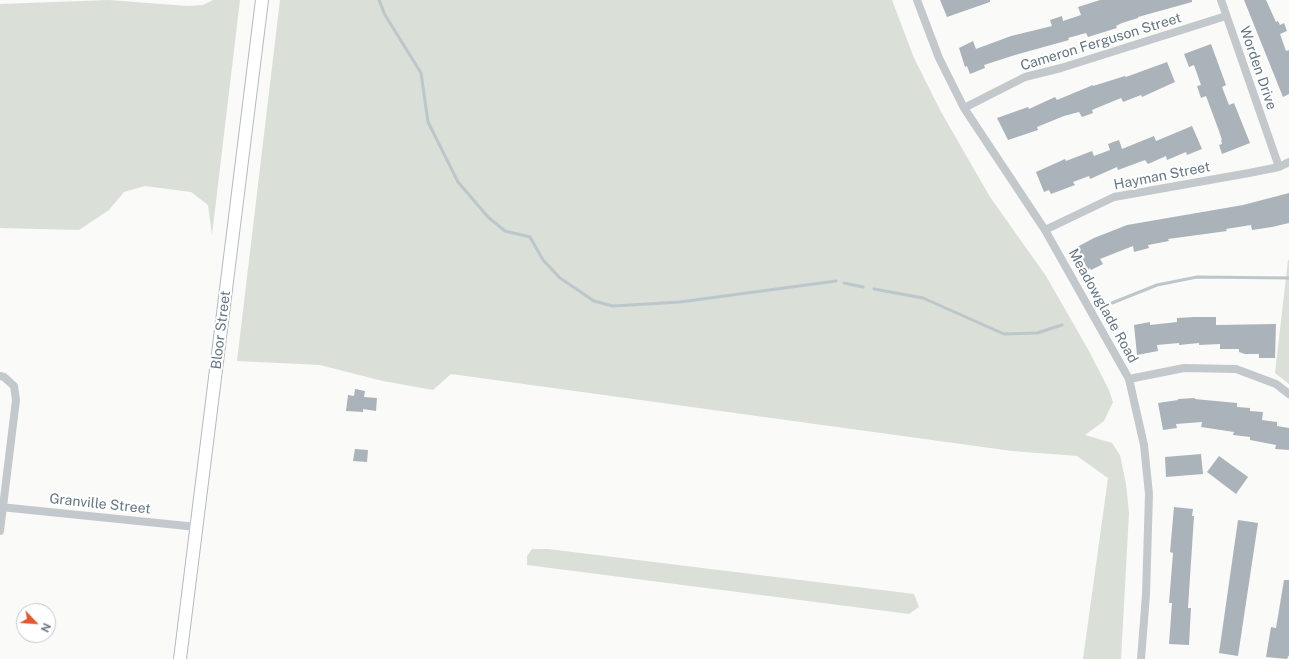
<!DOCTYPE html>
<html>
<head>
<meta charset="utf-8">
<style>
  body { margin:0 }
  #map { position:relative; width:1289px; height:659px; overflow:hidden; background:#fafaf8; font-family:"Public Sans",sans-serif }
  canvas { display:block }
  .north { position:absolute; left:16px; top:603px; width:40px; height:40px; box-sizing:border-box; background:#fff; border:1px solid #c1c8cd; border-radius:50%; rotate:115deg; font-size:11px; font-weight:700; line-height:16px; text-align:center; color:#657683 }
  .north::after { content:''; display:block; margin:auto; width:14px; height:18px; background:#e4572e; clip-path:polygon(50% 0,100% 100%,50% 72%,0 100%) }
</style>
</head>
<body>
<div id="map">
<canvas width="1289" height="659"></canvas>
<div class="north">N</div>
</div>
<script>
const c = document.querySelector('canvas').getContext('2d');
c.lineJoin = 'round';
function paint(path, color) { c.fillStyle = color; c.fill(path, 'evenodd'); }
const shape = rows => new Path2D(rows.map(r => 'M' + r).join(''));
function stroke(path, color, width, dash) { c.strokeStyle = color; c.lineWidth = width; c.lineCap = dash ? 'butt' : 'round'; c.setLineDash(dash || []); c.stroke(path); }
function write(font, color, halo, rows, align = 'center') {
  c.font = font + ' "Public Sans",sans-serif'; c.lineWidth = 4; c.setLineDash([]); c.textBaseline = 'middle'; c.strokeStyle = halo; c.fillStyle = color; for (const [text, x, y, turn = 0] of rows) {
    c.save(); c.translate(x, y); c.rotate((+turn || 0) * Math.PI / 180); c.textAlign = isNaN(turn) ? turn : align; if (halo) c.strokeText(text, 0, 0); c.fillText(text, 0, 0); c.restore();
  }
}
const green = shape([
  [109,0,187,6,203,5,213,0,240,0,212,235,208,205,191,192,145,186,124,192,109,210,79,230,0,228,0,4],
  [280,0,892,0,914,58,940,110,990,197,1046,276,1089,351,1109,390,1113,402,1104,421,1085,435,1112,443,1120,455,1126,484,1129,513,1121,659,1083,659,1108,478,1077,456,1012,451,451,374,433,390,383,381,320,365,237,361],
  [1288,260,1289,260,1289,384,1275,373],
  [532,549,548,549,914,594,919,607,909,614,527,565,527,556]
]);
const stream = shape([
  [379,0,385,15,421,73,428,122,458,182,488,217,505,231,530,237,543,260,560,278,594,301,613,306,680,302,836,281],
  [844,283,863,287],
  [874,289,923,298,1004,334,1037,333,1062,325],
  [1112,303,1157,285,1197,277,1289,278]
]);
const building = shape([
  [940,0,990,0,990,2,947,17],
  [1100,0,1192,0,1192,2,1138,17,1138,18,1122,23,1116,26,1117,28,1088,37,1086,33,1068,38,1069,40,1015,55,984,65,985,68,970,74,967,66,965,67,959,48,973,41,976,49,1011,36,1052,26,1050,20,1062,16,1063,21,1081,15,1078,7],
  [1244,0,1266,0,1276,22,1278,21,1280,25,1284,23,1287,31,1280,34,1286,51,1289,50,1289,94,1283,97],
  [1211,44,1226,85,1222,87,1229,105,1234,103,1250,143,1222,154,1219,145,1222,144,1221,140,1222,140,1219,131,1206,96,1201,98,1197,86,1201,85,1194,65,1189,67,1184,54],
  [1167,62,1175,82,1142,97,1141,95,1123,102,1121,98,1092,110,1093,113,1082,117,1079,112,1064,116,1037,127,1038,130,1008,140,997,118,1028,107,1029,109,1055,97,1057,100,1093,85,1093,86,1125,76,1126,77],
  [1192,126,1202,149,1187,155,1186,152,1167,160,1166,156,1148,164,1145,160,1118,170,1117,167,1090,179,1089,176,1073,182,1075,185,1051,194,1049,190,1044,192,1036,172,1065,159,1066,161,1092,151,1094,156,1110,150,1108,144,1119,140,1122,149,1154,136,1156,141],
  [1289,193,1289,223,1272,227,1252,230,1251,225,1226,229,1227,231,1168,239,1169,241,1148,245,1149,248,1134,252,1133,246,1100,259,1103,264,1091,270,1090,268,1088,270,1077,247,1094,238,1127,225,1243,205],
  [1194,317,1216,317,1216,325,1276,324,1275,358,1259,358,1259,354,1245,354,1239,352,1239,349,1220,349,1220,344,1199,345,1199,343,1179,345,1179,343,1157,345,1158,351,1137,355,1134,325,1150,322,1150,325,1177,322,1177,318],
  [355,389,365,391,364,397,377,398,376,411,363,409,363,412,346,411,348,395,354,396],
  [1195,398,1195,399,1237,403,1237,407,1250,408,1250,411,1263,412,1262,420,1277,422,1277,426,1289,428,1289,450,1275,449,1276,445,1250,440,1250,437,1233,435,1234,432,1201,427,1202,422,1176,424,1177,428,1163,430,1158,403,1178,400,1178,399],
  [355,449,368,450,367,462,353,461],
  [1201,454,1203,474,1166,477,1165,457],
  [1219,456,1248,477,1236,494,1207,472],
  [1174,507,1193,509,1192,516,1194,516,1188,608,1191,608,1189,645,1169,644,1172,603,1169,603,1173,553,1170,552],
  [1238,520,1258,523,1238,656,1219,653],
  [1284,580,1289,580,1289,655,1287,659,1266,657,1271,627,1276,628]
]);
const minor = shape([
  [917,0,939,58,964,108,1045,230,1129,379,1144,445,1149,494,1146,595,1141,659],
  [1221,0,1279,167],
  [964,108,1025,77,1061,68,1226,16],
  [1045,230,1114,197,1249,173,1279,167,1289,162],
  [0,376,4,377,14,386,16,400,0,531],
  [1129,379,1184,368,1236,369,1276,384,1289,394],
  [0,507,197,527]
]);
const secondary = shape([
  [180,659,262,0]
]);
const streetNames = [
  ["Cameron Ferguson Street",1101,42,-17],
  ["Worden Drive",1258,68,71],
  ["Hayman Street",1162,176,-11],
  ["Meadowglade Road",1103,306,61],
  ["Bloor Street",221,330,-83],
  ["Granville Street",100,504,6]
];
paint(green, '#dadfd7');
stroke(stream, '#bbc7cb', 3);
paint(building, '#aab3b9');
stroke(secondary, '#b3babf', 14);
stroke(minor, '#c3c8cc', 8);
stroke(secondary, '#fff', 12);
write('14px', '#657683', '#fff', streetNames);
</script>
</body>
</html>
